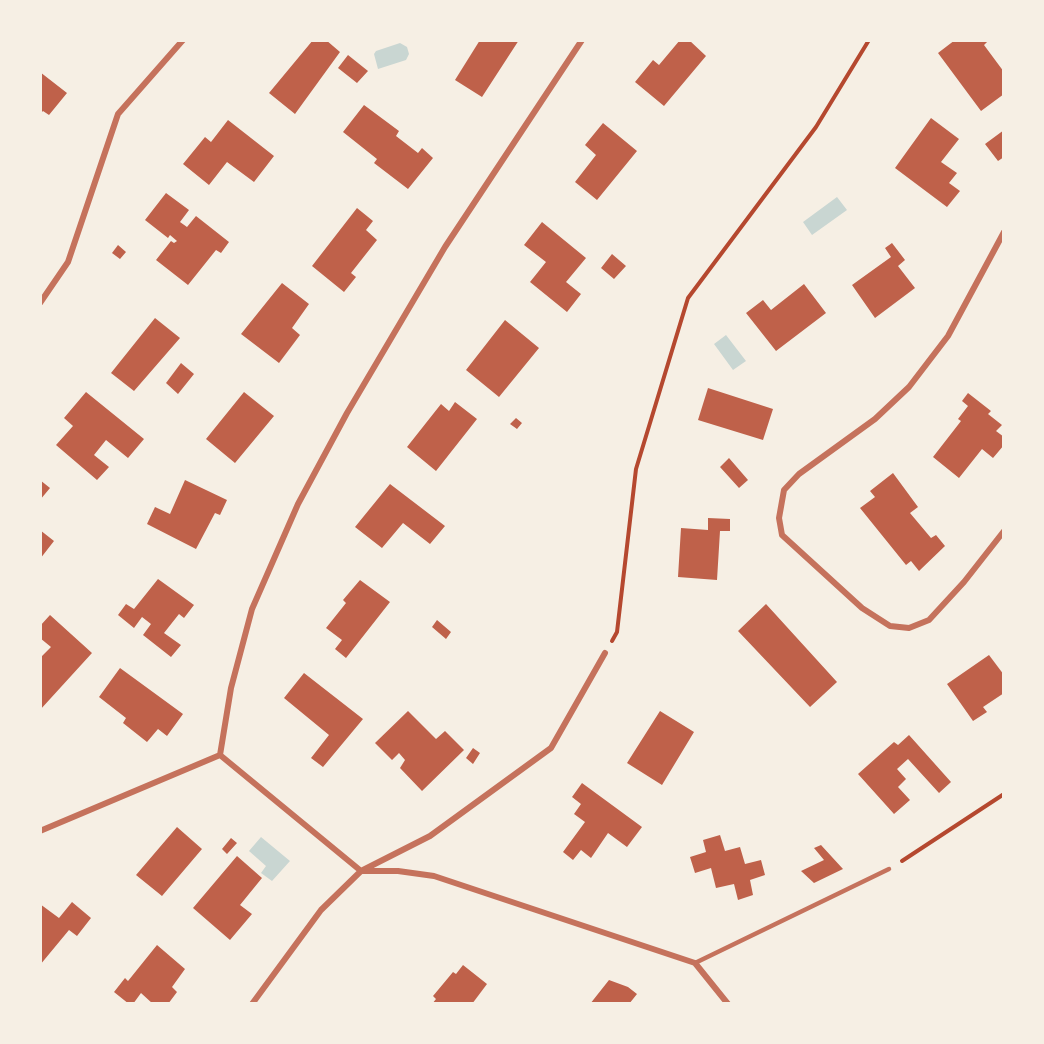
<!DOCTYPE html>
<html>
<head>
<meta charset="utf-8">
<style>
  body { margin:0 }
  #map { position:relative; width:1044px; height:1044px; overflow:hidden; background:#f6efe4; font-family:"Nunito Sans",sans-serif }
  canvas { display:block }
  .frame { position:absolute; inset:0; border:42px solid #f6efe4; pointer-events:none }
</style>
</head>
<body>
<div id="map">
<canvas width="1044" height="1044"></canvas>
<div class="frame"></div>
</div>
<script>
const c = document.querySelector('canvas').getContext('2d');
c.lineJoin = 'round';
function paint(path, color) { c.fillStyle = color; c.fill(path, 'evenodd'); }
const shape = rows => new Path2D(rows.map(r => 'M' + r).join(''));
function stroke(path, color, width, dash) { c.strokeStyle = color; c.lineWidth = width; c.lineCap = dash ? 'butt' : 'round'; c.setLineDash(dash || []); c.stroke(path); }
const water = shape([
  [400,43,407,47,409,54,406,60,378,69,374,54,376,51],
  [837,197,847,210,812,235,803,222],
  [726,335,746,361,733,370,714,344],
  [261,837,290,861,272,881,261,873,266,866,249,851]
]);
const building = shape([
  [313,40,326,40,340,52,295,114,269,93],
  [480,40,519,40,482,97,455,80],
  [680,40,689,40,706,56,664,106,635,82,653,60,659,65],
  [955,40,989,40,984,45,1004,72,1004,94,981,111,938,53],
  [348,55,368,71,357,83,338,68],
  [40,72,67,93,49,115,43,111,40,114],
  [364,105,399,131,396,136,418,153,422,148,433,158,408,189,374,163,377,159,343,132],
  [931,118,959,139,941,162,957,173,949,183,960,191,947,207,895,168],
  [228,120,274,156,254,182,227,162,209,185,183,164,205,137,211,142],
  [603,123,637,151,597,200,575,182,596,155,585,145],
  [1004,130,1004,157,998,161,985,144],
  [166,193,189,210,180,222,187,227,196,216,229,242,221,253,216,250,188,285,156,260,171,241,174,243,177,241,170,235,168,238,145,220],
  [357,208,373,221,366,230,377,240,351,273,356,277,344,292,312,266],
  [542,222,586,258,566,282,581,294,567,312,530,282,546,262,524,245],
  [892,243,905,260,898,266,915,288,875,318,852,285,891,257,885,248],
  [118,245,126,252,120,259,112,253],
  [612,254,626,266,614,279,601,268],
  [282,283,309,304,292,328,300,335,279,363,241,334],
  [804,284,826,313,776,351,746,313,763,300,771,310],
  [155,318,180,338,134,391,111,373],
  [505,320,539,348,499,397,466,370],
  [181,363,194,374,178,394,166,383],
  [708,388,773,409,763,440,698,420],
  [86,392,144,439,128,458,106,440,94,455,109,467,97,480,56,445,73,426,64,418],
  [244,392,274,416,235,463,206,439],
  [968,393,991,411,988,414,1002,425,996,431,1004,437,1004,445,993,458,982,449,959,478,933,457,961,421,958,419,968,406,962,401],
  [455,402,477,419,436,471,407,447,441,404,449,411],
  [516,418,522,423,517,429,510,424],
  [729,458,748,480,739,488,720,467],
  [893,473,918,507,910,513,931,538,936,535,945,546,919,571,911,561,906,565,860,508,875,497,870,491],
  [40,480,50,488,40,500],
  [185,480,227,500,220,515,215,513,196,549,147,524,155,507,170,514],
  [390,484,445,526,430,544,403,523,382,548,355,527],
  [708,518,730,519,730,531,720,531,717,580,678,577,681,528,708,530],
  [40,530,54,541,40,559],
  [158,579,194,605,184,618,179,614,164,633,181,645,171,657,143,635,151,624,142,617,134,628,118,615,126,604,134,609],
  [360,580,390,602,346,658,335,649,342,640,326,628,346,603,343,600],
  [766,604,837,682,810,707,738,631],
  [50,615,92,653,40,710,40,658,51,647,40,638,40,626],
  [437,620,451,632,446,639,432,627],
  [989,655,1004,675,1004,693,983,707,987,712,973,721,947,684],
  [120,668,183,714,167,736,158,729,147,742,123,723,126,718,99,697],
  [304,673,363,719,323,767,311,758,329,735,284,698],
  [408,711,436,739,445,731,464,750,422,791,400,768,405,760,399,753,392,760,375,743],
  [660,711,694,732,662,785,627,763],
  [909,735,951,782,939,793,908,759,897,769,906,779,898,787,910,800,894,814,858,774,894,742,898,745],
  [473,748,480,753,473,764,466,758],
  [582,783,642,827,627,847,608,833,591,858,581,850,573,860,563,852,585,822,574,814,581,804,572,797],
  [177,827,202,849,162,896,136,875],
  [720,835,725,851,740,847,745,864,761,860,765,875,750,880,753,895,738,900,734,884,716,888,711,868,695,873,690,857,706,852,703,840],
  [231,838,237,843,227,854,222,849],
  [821,845,843,869,814,883,801,871,824,860,814,848],
  [237,856,262,878,240,905,252,914,230,940,193,908],
  [72,902,91,918,77,936,69,930,40,965,40,904,59,918],
  [157,945,185,969,172,987,177,992,168,1004,153,1004,141,993,133,1004,129,1004,114,992,125,978,128,981],
  [463,965,487,984,472,1004,432,1004,436,999,433,996,453,972,456,974],
  [609,980,628,987,637,994,629,1004,590,1004]
]);
const path = shape([
  [612,641,617,632,636,469,688,298,816,127,869,40],
  [902,861,1004,794]
]);
const service = shape([
  [695,963,889,869]
]);
const minor = shape([
  [1004,232,948,336,909,387,875,419,799,474,784,490,779,518,782,535,862,608,890,626,909,628,929,620,964,582,1004,531],
  [40,303,68,262,118,114,183,40],
  [40,831,220,755],
  [361,871,220,755,231,688,252,609,298,504,347,413,445,247,582,40],
  [363,871,398,871,434,876,695,963,728,1004],
  [252,1004,321,910,361,871,430,836,551,748,605,653]
]);
paint(water, '#c9d6d2');
paint(building, '#bf614a');
stroke(path, '#b5482f', 4);
stroke(service, '#c5725c', 4.5);
stroke(minor, '#c5725c', 6);
</script>
</body>
</html>
